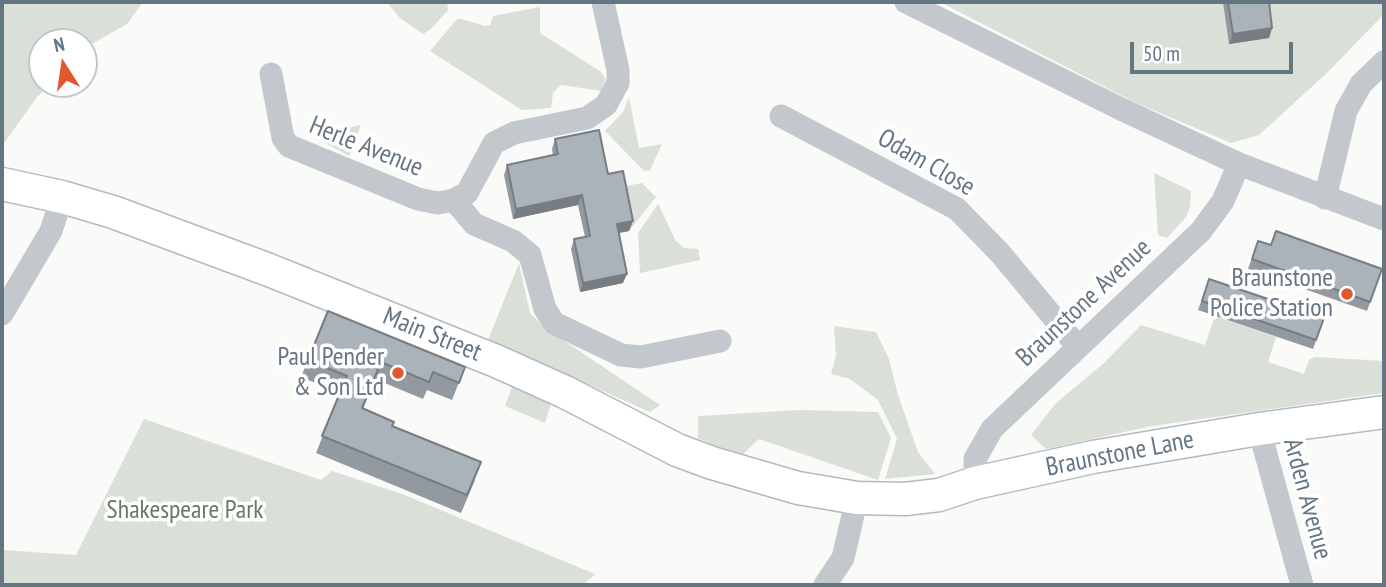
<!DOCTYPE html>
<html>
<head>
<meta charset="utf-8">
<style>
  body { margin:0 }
  #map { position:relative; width:1386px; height:587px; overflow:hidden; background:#fafaf8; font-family:"PT Sans Narrow",sans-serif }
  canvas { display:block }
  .frame { position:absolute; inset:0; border:4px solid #657683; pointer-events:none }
  .north { position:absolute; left:28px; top:28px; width:70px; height:70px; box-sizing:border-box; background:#fff; border:2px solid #c1c8cd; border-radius:50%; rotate:348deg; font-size:19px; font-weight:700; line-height:28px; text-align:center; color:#657683 }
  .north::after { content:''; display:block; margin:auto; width:24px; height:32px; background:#e4572e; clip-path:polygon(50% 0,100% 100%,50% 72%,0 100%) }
  .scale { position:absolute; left:1130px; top:42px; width:163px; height:32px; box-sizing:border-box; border:4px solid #657683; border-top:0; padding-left:9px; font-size:21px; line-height:24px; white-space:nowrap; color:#657683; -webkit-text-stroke:5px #fff; paint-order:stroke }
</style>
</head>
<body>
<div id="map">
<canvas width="1386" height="587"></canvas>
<div class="frame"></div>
<div class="north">N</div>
<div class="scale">50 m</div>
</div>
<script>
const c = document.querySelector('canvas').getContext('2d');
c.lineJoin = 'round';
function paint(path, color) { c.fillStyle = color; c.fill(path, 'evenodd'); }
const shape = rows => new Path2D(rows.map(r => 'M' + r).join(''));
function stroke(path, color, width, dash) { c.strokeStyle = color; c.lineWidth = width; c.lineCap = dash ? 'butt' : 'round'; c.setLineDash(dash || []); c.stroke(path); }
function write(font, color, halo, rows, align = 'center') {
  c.font = font + ' "PT Sans Narrow",sans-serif'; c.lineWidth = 7; c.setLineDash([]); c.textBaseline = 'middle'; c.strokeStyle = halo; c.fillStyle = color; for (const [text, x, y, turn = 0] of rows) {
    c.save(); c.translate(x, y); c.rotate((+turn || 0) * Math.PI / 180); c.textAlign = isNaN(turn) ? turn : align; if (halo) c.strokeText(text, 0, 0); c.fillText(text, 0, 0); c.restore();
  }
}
const green = shape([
  [2,2,143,2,127,24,90,45,84,51,84,42,42,42,42,84,51,84,37,97,2,146],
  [387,2,447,2,448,10,431,29,423,34,400,18],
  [940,2,1384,2,1384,14,1328,72,1259,135,1231,143,1136,103],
  [540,7,540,33,600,71,606,79,601,91,561,85,553,93,551,108,522,110,430,51,458,18,485,26,490,25,493,16],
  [629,97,639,148,662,144,650,170,644,171,605,131,623,112],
  [361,125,349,156,311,135],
  [1154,173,1191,191,1190,207,1186,217,1167,238,1158,235],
  [642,183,656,197,629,231,620,187],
  [658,204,676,241,684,248,698,249,700,260,640,273,638,233],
  [519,263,530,313,545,328,660,405,650,412,488,340],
  [1215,316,1276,337,1268,362,1304,374,1309,360,1315,357,1384,361,1384,393,1152,426,1046,449,1031,435,1056,403,1104,363,1141,325,1205,345],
  [834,326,876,332,889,359,898,395,918,452,935,474,885,479,897,439,878,400,850,379,831,374,836,355],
  [512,387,551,404,545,423,505,406],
  [800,410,878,412,891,438,878,480,759,439,740,457,698,438,698,416],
  [144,419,321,480,332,471,402,494,595,574,583,585,2,585,2,550,76,555]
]);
const street = shape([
  [906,2,1123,110,1239,164,1384,219],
  [271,74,283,138,289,146,418,199,438,203,454,200,467,193,494,143,514,133,587,118,606,105,618,83,618,70,603,2],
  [781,116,957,209,1000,253,1078,347],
  [1325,198,1346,111,1361,84,1384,62],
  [454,200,474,224,513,241,530,255,545,309,554,323,621,355,641,357,720,341],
  [2,314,51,231,62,197],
  [1259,429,1302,585],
  [975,483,975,459,992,429,1201,231,1223,201,1239,164],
  [825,585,843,558,857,498]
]);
const secondary = shape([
  [2,184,62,197,113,212,269,270,496,361,565,392,677,450,712,463,798,488,857,498,905,499,939,495,975,483,1093,457,1259,429,1384,412]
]);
const wall = shape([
  [1223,2,1269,2,1272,28,1269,38,1229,44],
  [555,139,608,174,633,221,629,231,619,233,623,283,580,292,571,249,574,239,585,237,578,205,513,219,504,175,507,165,553,156,552,149],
  [1258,241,1271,245,1382,269,1367,311,1248,269],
  [1209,279,1324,318,1313,349,1198,310],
  [328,311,465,367,452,400,427,390,423,399,375,379,363,409,392,426,475,480,461,513,316,453,340,393,301,377]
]);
const shadedWall = shape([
  [1272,28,1269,38,1229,44,1233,34],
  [582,195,578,205,513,219,516,209],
  [633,221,629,231,613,234,617,224],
  [627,274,623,283,580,292,583,283]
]);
const building = shape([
  [1228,2,1269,2,1272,28,1233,34,1228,2],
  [599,130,608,174,623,171,633,221,617,224,627,274,583,283,574,239,590,236,582,195,516,209,507,165,558,154,555,139,599,130],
  [1276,231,1382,269,1370,302,1252,259,1258,241,1271,245,1276,231],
  [1209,279,1324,318,1316,340,1202,301,1209,279],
  [328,311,465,367,459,383,433,372,429,382,381,362,362,408,394,422,392,426,481,462,467,495,322,436,347,376,308,360,328,311]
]);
const markers = [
  [1347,294,7,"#e4572e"],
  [398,373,7,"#e4572e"]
];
const streetNames = [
  ["Herle Avenue",366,147,22],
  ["Odam Close",926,163,30],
  ["Braunstone Avenue",1084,303,-43],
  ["Main Street",432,335,22],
  ["Braunstone Lane",1120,454,-11],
  ["Arden Avenue",1307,499,75]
];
const poiNames = [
  ["Braunstone",1333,279],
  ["Police Station",1333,309],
  ["Paul Pender",384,358],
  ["& Son Ltd",384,388]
];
const parkNames = [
  ["Shakespeare Park",185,511]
];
paint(green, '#dadfd7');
stroke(secondary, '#b3babf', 35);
stroke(street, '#c3c8cc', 23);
stroke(secondary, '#fff', 32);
paint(wall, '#929a9f');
paint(shadedWall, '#777d82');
paint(building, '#aab3b9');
stroke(building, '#777d82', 2);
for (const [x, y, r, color] of markers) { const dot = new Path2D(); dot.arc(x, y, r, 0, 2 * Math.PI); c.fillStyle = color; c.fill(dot); stroke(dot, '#fff', 2.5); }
write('26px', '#657683', '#fff', streetNames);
write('26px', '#657683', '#fff', poiNames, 'right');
write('26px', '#687a64', '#fff', parkNames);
</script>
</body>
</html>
